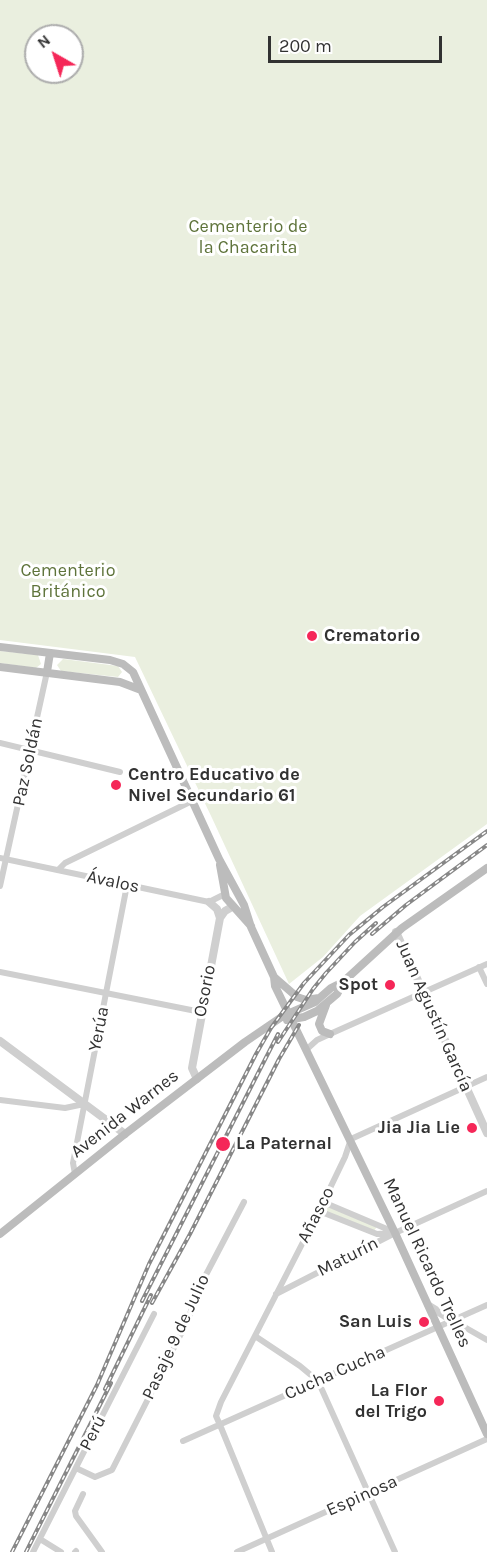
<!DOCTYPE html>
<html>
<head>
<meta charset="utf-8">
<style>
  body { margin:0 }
  #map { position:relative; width:487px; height:1552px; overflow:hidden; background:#fff; font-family:Karla,sans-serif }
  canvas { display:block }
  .north { position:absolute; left:24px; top:24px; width:60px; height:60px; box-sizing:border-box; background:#fff; border:2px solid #adadad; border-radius:50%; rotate:321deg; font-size:16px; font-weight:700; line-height:24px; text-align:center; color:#323232 }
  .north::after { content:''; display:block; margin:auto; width:21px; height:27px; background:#f52758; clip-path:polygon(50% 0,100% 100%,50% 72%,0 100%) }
  .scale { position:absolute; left:268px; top:36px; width:174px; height:27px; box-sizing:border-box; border:3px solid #323232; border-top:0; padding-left:8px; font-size:18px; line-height:21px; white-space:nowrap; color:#323232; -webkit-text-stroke:4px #fff; paint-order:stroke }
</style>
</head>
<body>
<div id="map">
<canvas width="487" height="1552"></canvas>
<div class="north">N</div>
<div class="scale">200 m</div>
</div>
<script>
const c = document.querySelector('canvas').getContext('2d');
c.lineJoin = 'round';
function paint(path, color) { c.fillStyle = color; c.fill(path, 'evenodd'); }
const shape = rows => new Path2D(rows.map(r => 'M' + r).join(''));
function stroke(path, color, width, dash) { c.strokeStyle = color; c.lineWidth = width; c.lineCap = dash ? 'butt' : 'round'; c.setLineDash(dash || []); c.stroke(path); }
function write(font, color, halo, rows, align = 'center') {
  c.font = font + ' Karla,sans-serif'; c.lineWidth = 6; c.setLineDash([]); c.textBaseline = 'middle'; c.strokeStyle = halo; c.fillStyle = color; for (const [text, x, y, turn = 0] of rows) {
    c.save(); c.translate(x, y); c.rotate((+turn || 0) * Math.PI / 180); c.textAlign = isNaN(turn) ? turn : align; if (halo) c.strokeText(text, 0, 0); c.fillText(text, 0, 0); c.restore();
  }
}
const green = shape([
  [0,0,487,0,487,824,360,916,323,957,289,984,212,818,135,657,0,640],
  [36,36,72,36,72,72,36,72],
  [0,651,38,655,41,664,36,668,0,663],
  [63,659,118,666,122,672,118,677,61,671,57,665],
  [323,1202,376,1225,376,1228,374,1231,319,1211]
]);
const minor = shape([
  [0,743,120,772],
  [0,858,209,902,225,894],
  [58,870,65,863,192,801],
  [0,886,47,672],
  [479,967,487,984],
  [0,972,201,1012],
  [307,1049,317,1040,330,1034,487,964],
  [0,1100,65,1108,84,1104],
  [75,1174,73,1163,127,885],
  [323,1202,394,1232],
  [319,1211,377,1234,392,1233],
  [276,1294,395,1233,487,1191],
  [452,1320,487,1340],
  [255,1336,300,1366,318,1381,395,1552],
  [183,1441,487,1305],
  [76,1468,95,1477,112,1470,188,1320,198,1290,244,1202],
  [83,1494,75,1511,76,1516,102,1552],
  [40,1539,61,1552],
  [33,1552,154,1314],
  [75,1552,76,1551],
  [237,1552,487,1439],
  [272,1552,220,1425,216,1416,221,1402,319,1211,345,1157,351,1139,487,1077]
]);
const tertiary = shape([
  [209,902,217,909,220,918],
  [396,932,487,1133],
  [0,1041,125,1134],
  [197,1079,192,1068,220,918,225,911,232,907],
  [429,1306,452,1320]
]);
const secondary = shape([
  [0,647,110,660,123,664,133,672,219,859,244,905,251,927,274,977,275,986,395,1233,487,1434],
  [0,667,120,682,141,690],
  [47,672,50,653],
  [220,865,226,898,251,926],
  [274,977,297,997,306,1000,319,998],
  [326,1005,319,1024,322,1031,330,1034],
  [287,1020,304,1017,317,1011,337,994,343,983],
  [0,1234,125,1134,245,1042,283,1016,315,1002,331,988,343,982,402,928,487,868]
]);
const rail = shape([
  [372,934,406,905,487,845],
  [278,1042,313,989,326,973,355,942,376,923],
  [142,1301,278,1034],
  [152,1303,190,1234,279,1059,299,1025],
  [105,1389,151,1295],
  [12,1552,97,1385,149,1264,256,1054,271,1028,304,983,349,935,383,907,487,831],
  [26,1552,111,1383]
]);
const markers = [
  [312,636,6,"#f52758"],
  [116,785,6,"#f52758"],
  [390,985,6,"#f52758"],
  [472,1128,6,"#f52758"],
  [223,1144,8,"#f52758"],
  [424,1322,6,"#f52758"],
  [439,1401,6,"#f52758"]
];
const parkNames = [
  ["Cementerio de",248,227],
  ["la Chacarita",248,248],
  ["Cementerio",68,571],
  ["Británico",68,592]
];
const poiNames = [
  ["Crematorio",324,636,"left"],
  ["Centro Educativo de",128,775,"left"],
  ["Nivel Secundario 61",128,796,"left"],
  ["Spot",378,985],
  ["Jia Jia Lie",460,1128],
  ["La Paternal",236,1144,"left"],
  ["San Luis",412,1322],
  ["La Flor",427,1391],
  ["del Trigo",427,1412]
];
const streetNames = [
  ["Paz Soldán",28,762,-78],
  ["Ávalos",113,882,12],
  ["Osorio",205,991,-79],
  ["Juan Agustín García",434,1016,66],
  ["Yerúa",99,1029,-79],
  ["Avenida Warnes",125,1114,-38],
  ["Añasco",316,1215,-63],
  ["Maturín",348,1257,-27],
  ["Manuel Ricardo Trelles",427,1263,65],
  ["Pasaje 9 de Julio",176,1337,-65],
  ["Cucha Cucha",335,1373,-24],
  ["Perú",93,1433,-63],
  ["Espinosa",362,1496,-24]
];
paint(green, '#eaefdf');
stroke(minor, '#cfcfcf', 6);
stroke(tertiary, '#cfcfcf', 8);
stroke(secondary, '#bcbcbc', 8);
stroke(rail, '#878787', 4);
stroke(rail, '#fff', 1.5, [4.5]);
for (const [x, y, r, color] of markers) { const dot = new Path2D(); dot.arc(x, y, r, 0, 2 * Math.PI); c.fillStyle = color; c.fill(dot); stroke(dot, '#fff', 2); }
write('18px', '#5e733a', '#fff', parkNames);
write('bold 18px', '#323232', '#fff', poiNames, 'right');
write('18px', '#323232', '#fff', streetNames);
</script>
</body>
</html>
